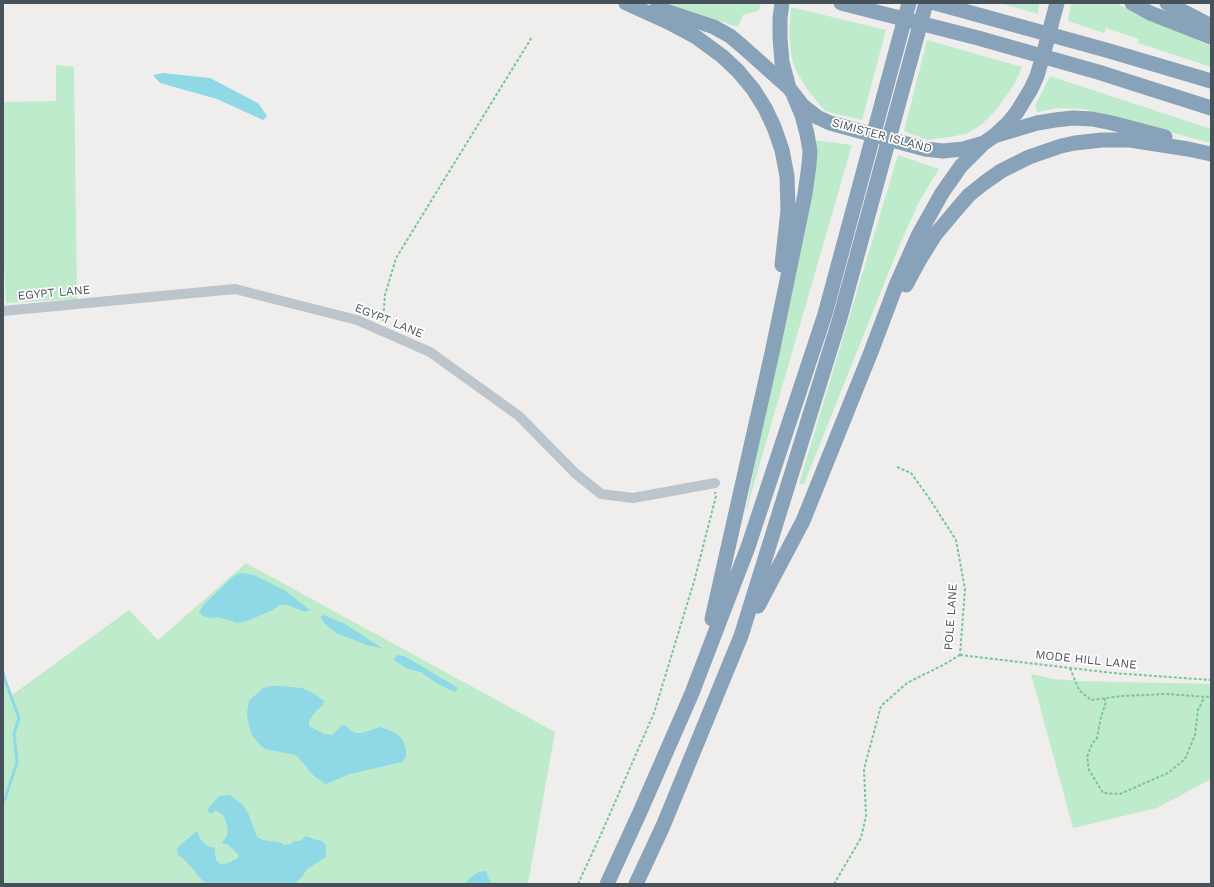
<!DOCTYPE html>
<html>
<head>
<meta charset="utf-8">
<style>
  body { margin:0 }
  #map { position:relative; width:1214px; height:887px; overflow:hidden; background:#f0eded; font-family:"Work Sans",sans-serif }
  canvas { display:block }
  .frame { position:absolute; inset:0; border:4px solid #475159; pointer-events:none }
</style>
</head>
<body>
<div id="map">
<canvas width="1214" height="887"></canvas>
<div class="frame"></div>
</div>
<script>
const c = document.querySelector('canvas').getContext('2d');
c.lineJoin = 'round';
function paint(path, color) { c.fillStyle = color; c.fill(path, 'evenodd'); }
const shape = rows => new Path2D(rows.map(r => 'M' + r).join(''));
function stroke(path, color, width, dash) { c.strokeStyle = color; c.lineWidth = width; c.lineCap = dash ? 'butt' : 'round'; c.setLineDash(dash || []); c.stroke(path); }
function write(font, color, halo, rows, align = 'center') {
  c.font = font + ' "Work Sans",sans-serif'; c.lineWidth = 3.5; c.setLineDash([]); c.textBaseline = 'middle'; c.strokeStyle = halo; c.fillStyle = color; for (const [text, x, y, turn = 0] of rows) {
    c.save(); c.translate(x, y); c.rotate((+turn || 0) * Math.PI / 180); c.textAlign = isNaN(turn) ? turn : align; if (halo) c.strokeText(text, 0, 0); c.fillText(text, 0, 0); c.restore();
  }
}
const green = shape([
  [665,3,761,3,758,11,743,15,738,27],
  [1000,3,1039,3,1038,14],
  [1071,3,1115,3,1211,46,1211,67,1138,43,1139,39,1106,28,1104,33,1068,21],
  [791,7,886,30,862,120,825,111,806,88,797,72,792,59,789,34],
  [927,40,1022,67,1014,85,996,110,981,125,966,134,949,137,928,140,904,131],
  [56,65,74,67,77,299,6,303,3,245,3,102,56,101],
  [1050,76,1211,129,1211,143,1084,109,1058,108,1038,112,1035,106],
  [814,140,852,145,745,515,815,153],
  [898,155,939,169,919,202,900,244,804,484,799,484],
  [246,563,555,732,528,884,3,884,3,670,12,695,129,610,158,640],
  [1031,674,1054,679,1078,681,1211,684,1211,779,1157,808,1073,828]
]);
const water = shape([
  [163,73,210,78,258,103,267,116,263,120,217,99,160,83,153,75],
  [241,573,254,575,284,590,310,610,305,612,287,605,279,605,273,610,247,621,237,623,218,617,209,618,203,616,199,612,203,605,234,576],
  [324,615,345,624,382,648,370,646,338,634,325,624,320,617],
  [396,655,404,656,418,664,458,688,455,692,436,683,421,672,408,669,394,660],
  [270,686,280,686,302,688,313,693,324,701,322,706,315,712,309,721,309,726,324,734,332,735,342,725,346,726,350,730,356,733,362,733,380,727,389,730,397,734,403,740,406,749,406,757,402,762,350,774,326,784,314,776,296,755,265,749,258,743,252,735,248,722,247,713,249,701,263,688],
  [230,795,243,805,248,813,257,837,263,840,279,842,285,845,291,844,294,841,300,841,306,836,317,840,322,841,326,845,326,857,307,869,302,877,294,884,208,884,203,881,183,858,178,855,177,848,197,831,201,840,207,846,215,848,215,853,216,860,221,864,228,863,238,858,238,854,227,844,223,844,222,843,226,837,228,829,224,816,217,811,215,811,211,814,207,810,219,796],
  [486,871,491,884,465,884,472,876,479,872]
]);
const stream = shape([
  [3,672,5,680,19,718,14,734,17,762,5,799,3,801]
]);
const path = shape([
  [383,321,385,295,396,258,532,37],
  [897,467,911,473,929,498,956,540,965,589,960,655],
  [960,655,1113,673,1211,680],
  [1070,668,1079,690,1091,700,1122,696,1167,694,1208,697,1211,695],
  [1104,698,1106,702,1101,717,1097,738,1092,744,1087,757,1089,770,1103,793,1120,794,1168,773,1185,759,1195,735,1198,710,1203,700,1203,696],
  [578,884,602,832,654,713,695,578,716,496,715,492],
  [834,884,861,838,866,816,864,769,881,706,907,683,943,665,960,655]
]);
const minor = shape([
  [3,311,235,289,357,320,430,352,519,416,575,473,601,494,633,498,715,483]
]);
const highway = shape([
  [626,3,668,22,696,37,722,56,738,71,753,89,765,108,774,127,782,150,787,176,788,210,782,265],
  [782,3,780,18,780,38,782,62,789,88,803,106,817,117,830,123,925,149,943,151,963,149,984,143,994,136,1008,123,1017,112,1031,89,1037,76,1045,48,1057,3],
  [841,3,978,38,1098,72,1211,108],
  [935,3,1106,50,1211,81],
  [1132,3,1150,13,1211,37],
  [1167,3,1211,26],
  [657,8,714,27,730,36,742,46,789,88],
  [997,135,1037,123,1055,120,1073,118,1092,119,1112,123,1165,137],
  [906,285,920,259,935,235,956,210,969,195,984,183,1001,171,1029,157,1061,146,1075,143,1102,140,1130,140,1188,149,1211,154],
  [758,606,803,521,871,352,897,283,918,236,942,193,961,166,984,143],
  [712,619,772,353,805,194,809,165,810,151,807,134,802,115,794,96],
  [607,884,640,812,692,693,748,547,825,314,909,3],
  [636,884,663,826,741,636,840,318,926,3]
]);
const streetNames = [
  ["SIMISTER ISLAND",882,136,15],
  ["EGYPT LANE",54,293,-5],
  ["EGYPT LANE",389,321,22],
  ["POLE LANE",951,617,-86],
  ["MODE HILL LANE",1086,660,6]
];
paint(green, '#beebcc');
paint(water, '#8ed9e5');
stroke(stream, '#8ed9e5', 3);
stroke(path, '#78c69a', 2, [3, 2]);
stroke(minor, '#bcc5cb', 10);
stroke(highway, '#88a3b9', 15);
write('12px', '#475159', '#fff', streetNames);
</script>
</body>
</html>
